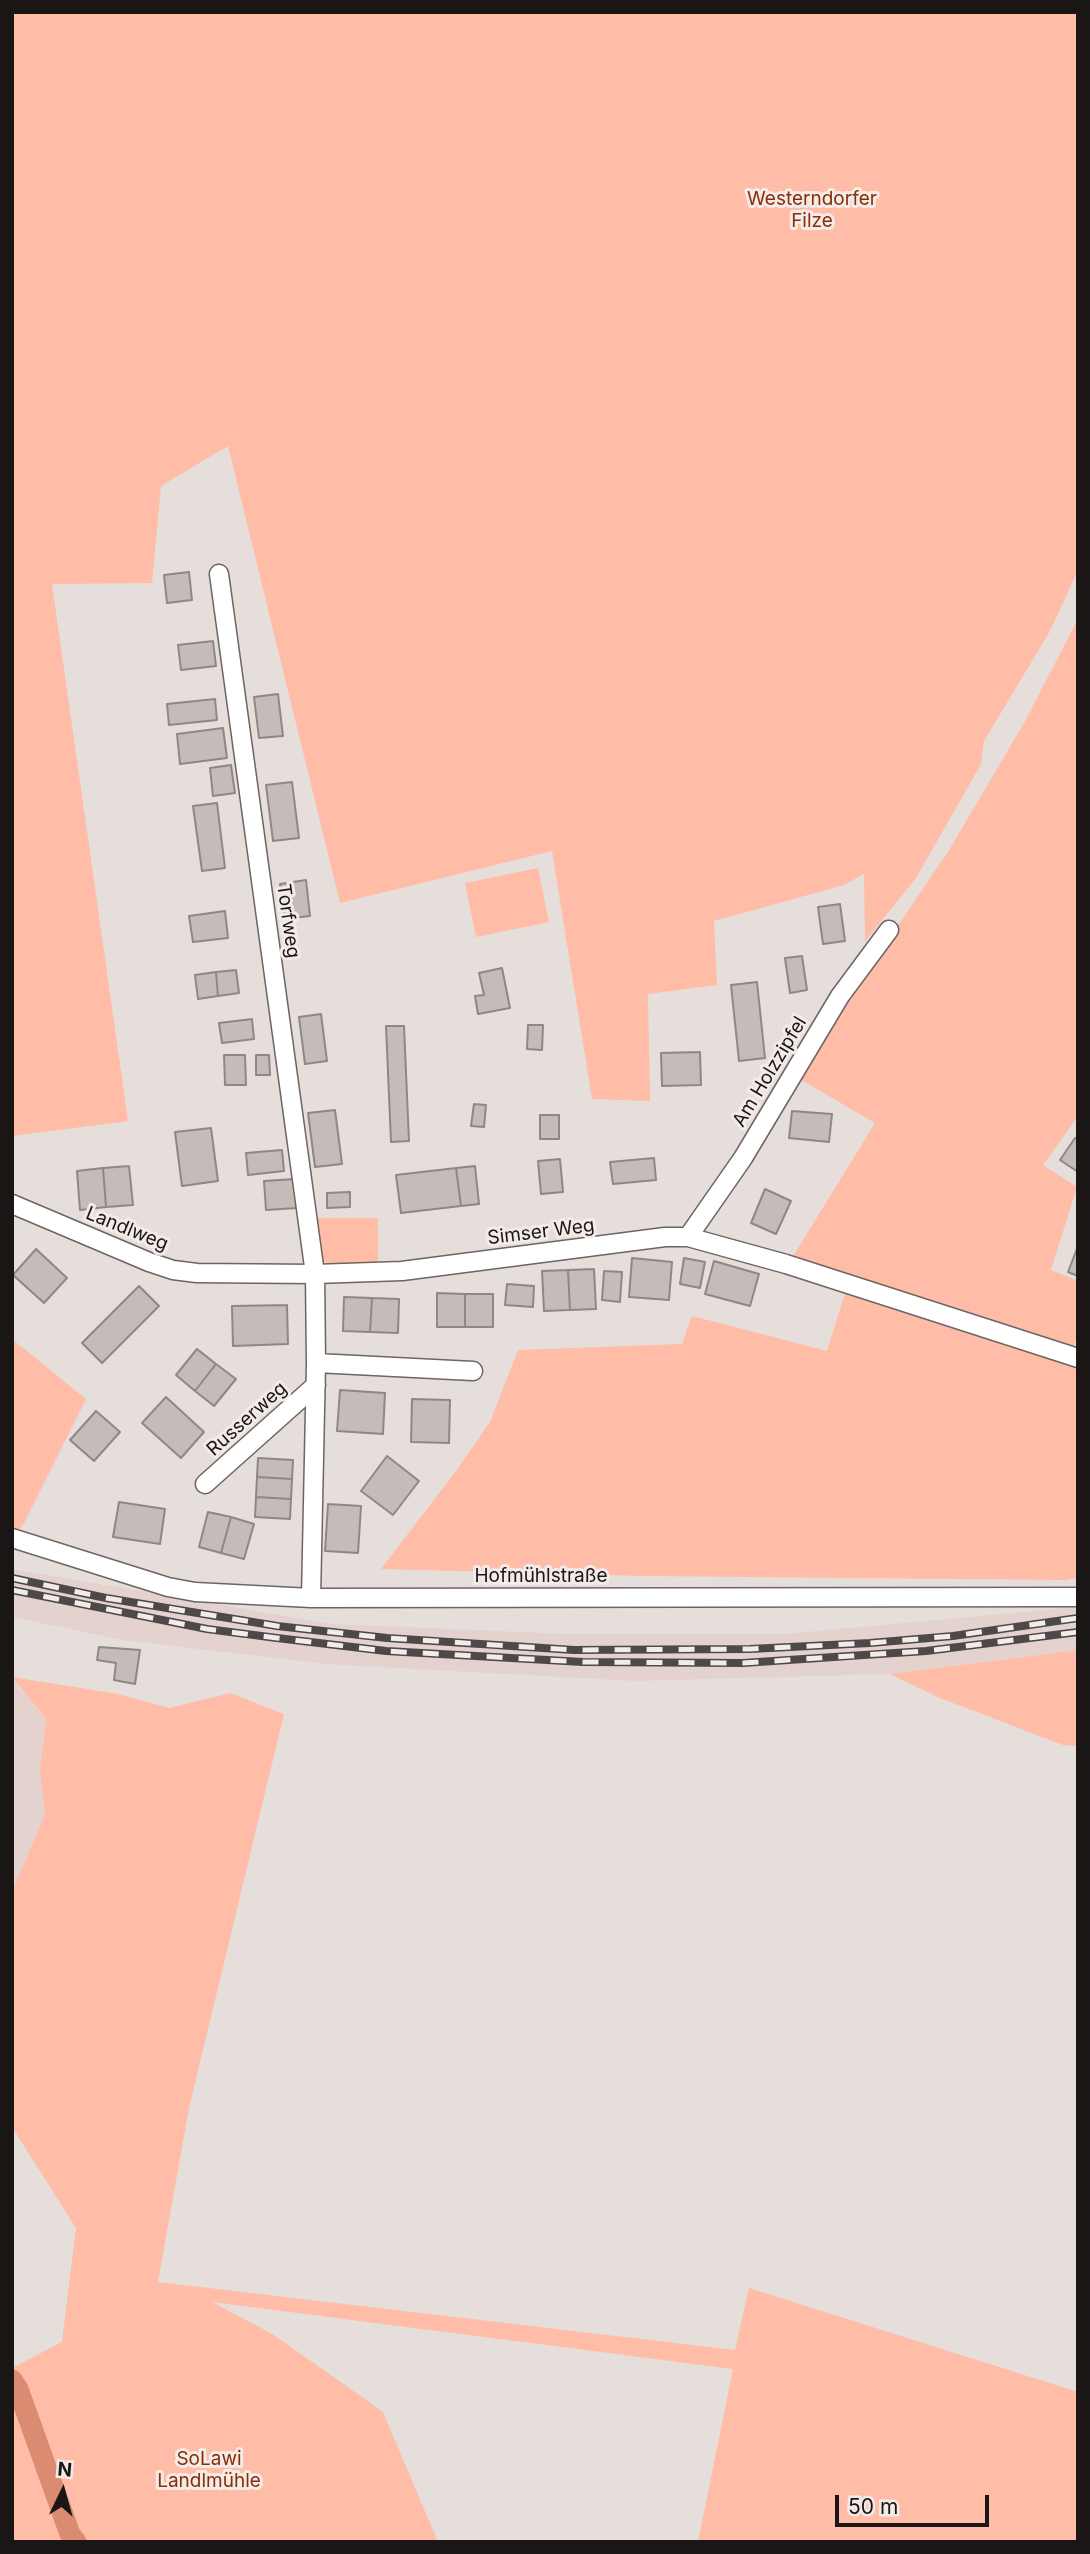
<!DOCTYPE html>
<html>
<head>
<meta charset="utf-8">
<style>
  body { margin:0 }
  #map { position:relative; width:1090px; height:2554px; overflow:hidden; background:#e6dedb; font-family:Inter,sans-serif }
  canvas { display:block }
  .frame { position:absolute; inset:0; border:14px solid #191615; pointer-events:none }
  .north { position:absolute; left:28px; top:2456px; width:70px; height:70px; -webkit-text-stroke:5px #f3ebe8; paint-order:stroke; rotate:5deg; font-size:19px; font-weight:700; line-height:28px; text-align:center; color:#191615 }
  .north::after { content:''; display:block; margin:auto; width:24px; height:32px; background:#191615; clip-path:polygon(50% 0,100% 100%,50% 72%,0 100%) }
  .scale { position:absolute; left:835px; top:2495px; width:154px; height:32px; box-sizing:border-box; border:4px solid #191615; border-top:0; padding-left:9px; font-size:21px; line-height:24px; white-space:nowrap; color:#191615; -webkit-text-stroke:5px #f3ebe8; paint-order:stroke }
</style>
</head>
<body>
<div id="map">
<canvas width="1090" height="2554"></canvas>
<div class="frame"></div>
<div class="north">N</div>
<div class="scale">50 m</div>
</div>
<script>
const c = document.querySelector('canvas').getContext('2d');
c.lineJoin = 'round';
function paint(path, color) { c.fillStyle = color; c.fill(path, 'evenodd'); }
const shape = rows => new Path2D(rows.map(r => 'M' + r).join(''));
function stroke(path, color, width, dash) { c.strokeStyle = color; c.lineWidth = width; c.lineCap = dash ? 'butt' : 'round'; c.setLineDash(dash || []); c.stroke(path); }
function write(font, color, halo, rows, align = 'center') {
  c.font = font + ' Inter,sans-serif'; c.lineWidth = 6; c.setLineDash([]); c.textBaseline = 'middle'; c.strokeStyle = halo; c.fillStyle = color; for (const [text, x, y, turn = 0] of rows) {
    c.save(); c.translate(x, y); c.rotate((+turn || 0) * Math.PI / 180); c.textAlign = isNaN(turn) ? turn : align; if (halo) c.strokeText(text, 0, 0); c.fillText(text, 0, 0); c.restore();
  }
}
const built = shape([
  [12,1569,332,1624,569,1634,785,1634,1078,1607,1078,1650,890,1674,635,1681,327,1664,123,1640,12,1617],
  [12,1679,46,1719,40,1769,45,1815,12,1891]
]);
const green = shape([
  [12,12,1078,12,1078,570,1050,631,984,741,981,764,916,878,865,941,864,874,844,885,714,921,717,985,648,994,650,1101,592,1099,552,851,340,903,228,446,161,486,152,583,52,584,128,1121,12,1136],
  [1078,619,1078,1116,1043,1165,1077,1187,1051,1270,1078,1281,1078,1332,1073,1349,792,1258,875,1123,796,1077,951,847,1024,723],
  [538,868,549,922,476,937,465,883],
  [317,1218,378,1218,378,1263,332,1264,324,1262,320,1256],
  [846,1290,1078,1367,1078,1578,1065,1580,644,1576,381,1569,459,1467,491,1420,518,1350,682,1344,692,1316,827,1351],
  [12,1339,86,1399,24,1523,12,1537],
  [1078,1650,1078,1746,1063,1745,940,1698,890,1674],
  [12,1677,118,1694,169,1708,230,1693,284,1714,189,2108,158,2282,735,2350,749,2288,1078,2392,1078,2542,698,2542,733,2369,212,2302,274,2335,383,2412,438,2542,12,2542,12,2368,62,2342,76,2228,12,2127,12,1891,45,1815,40,1769,46,1719]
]);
const canal = shape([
  [12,2380,18,2389,70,2534,76,2542]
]);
const building = shape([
  [189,572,192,600,167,603,164,575,189,572],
  [213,641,216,666,181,670,178,645,213,641],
  [278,694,283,736,259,738,254,697,278,694],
  [215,699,217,720,169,725,167,704,215,699],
  [223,728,227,758,180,764,177,734,223,728],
  [231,765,235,793,213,796,210,768,231,765],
  [292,782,299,838,273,841,266,785,292,782],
  [217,803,225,868,202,871,193,806,217,803],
  [306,880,310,916,285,919,280,884,306,880],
  [840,904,845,941,823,944,818,907,840,904],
  [225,911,228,938,193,942,189,916,225,911],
  [802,956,807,990,790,993,785,958,802,956],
  [502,968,510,1008,478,1014,475,996,484,995,479,973,502,968],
  [236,970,239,993,218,996,216,972,236,970],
  [216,972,218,996,198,999,195,975,216,972],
  [757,982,765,1058,739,1061,731,985,757,982],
  [321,1014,327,1061,305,1064,299,1017,321,1014],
  [252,1019,254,1039,222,1043,219,1023,252,1019],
  [528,1025,543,1025,542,1050,527,1049,528,1025],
  [386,1026,404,1026,409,1141,391,1142,386,1026],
  [700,1052,701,1085,662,1086,661,1053,700,1052],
  [224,1055,245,1055,246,1085,225,1085,224,1055],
  [256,1055,269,1055,270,1075,256,1075,256,1055],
  [474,1104,486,1105,484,1127,471,1126,474,1104],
  [335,1110,342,1164,315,1167,308,1113,335,1110],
  [792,1111,832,1114,829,1142,789,1138,792,1111],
  [540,1115,559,1115,559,1139,540,1139,540,1115],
  [211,1128,218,1181,182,1186,175,1132,211,1128],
  [1075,1138,1078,1139,1078,1172,1060,1160,1075,1138],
  [282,1150,284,1171,248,1175,246,1153,282,1150],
  [654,1158,656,1180,613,1184,610,1162,654,1158],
  [560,1159,563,1192,541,1194,538,1161,560,1159],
  [129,1166,133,1205,106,1207,103,1168,129,1166],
  [475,1166,479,1204,461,1206,456,1168,475,1166],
  [103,1168,106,1207,80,1210,77,1171,103,1168],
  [456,1168,461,1206,401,1213,396,1175,456,1168],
  [295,1179,297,1208,266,1210,264,1181,295,1179],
  [765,1189,791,1201,776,1234,751,1223,765,1189],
  [350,1192,350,1207,327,1208,327,1193,350,1192],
  [1078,1246,1078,1276,1068,1272,1078,1246],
  [36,1249,67,1278,44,1303,13,1275,36,1249],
  [632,1258,672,1262,669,1300,629,1297,632,1258],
  [684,1258,705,1262,700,1288,680,1284,684,1258],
  [714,1261,759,1274,750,1306,705,1294,714,1261],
  [594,1269,596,1309,570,1310,568,1270,594,1269],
  [568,1270,570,1310,544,1311,542,1271,568,1270],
  [604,1271,622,1272,620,1302,602,1300,604,1271],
  [507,1284,534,1286,533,1307,505,1305,507,1284],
  [139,1286,159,1306,102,1363,82,1343,139,1286],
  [437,1293,465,1294,465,1327,437,1327,437,1293],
  [465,1294,493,1294,493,1327,465,1327,465,1294],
  [344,1297,372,1298,370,1332,343,1331,344,1297],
  [372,1298,399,1299,398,1333,370,1332,372,1298],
  [287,1305,288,1344,233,1346,232,1306,287,1305],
  [197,1349,216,1364,195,1391,176,1375,197,1349],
  [216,1364,236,1379,214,1406,195,1391,216,1364],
  [340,1390,385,1393,383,1434,337,1431,340,1390],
  [166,1397,204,1432,181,1458,142,1423,166,1397],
  [412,1399,450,1400,449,1443,411,1442,412,1399],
  [96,1411,120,1432,94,1461,70,1440,96,1411],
  [387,1456,419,1481,393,1515,361,1491,387,1456],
  [258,1458,293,1460,292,1479,257,1477,258,1458],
  [257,1477,292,1479,291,1499,256,1497,257,1477],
  [256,1497,291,1499,290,1519,255,1517,256,1497],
  [119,1502,165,1509,160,1544,113,1537,119,1502],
  [328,1504,361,1506,358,1553,325,1551,328,1504],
  [208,1512,231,1517,221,1553,199,1547,208,1512],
  [231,1517,254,1524,244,1559,221,1553,231,1517],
  [99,1647,140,1650,135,1684,114,1680,116,1663,97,1660,99,1647]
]);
const minor = shape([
  [12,1204,149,1262,173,1270,197,1273,315,1274,219,574],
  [688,1237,743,1158,840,996,889,930],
  [316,1363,473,1371],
  [205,1484,316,1385],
  [12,1538,168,1587,195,1592,311,1598,1078,1597],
  [311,1598,316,1363,315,1274,402,1271,665,1237,688,1237,786,1264,1078,1358]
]);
const rail = shape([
  [12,1578,106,1598,277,1626,387,1638,574,1650,750,1649,870,1643,953,1636,1078,1618],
  [12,1590,207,1629,277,1638,386,1651,583,1662,743,1663,864,1655,926,1651,1078,1632]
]);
const parkNames = [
  ["Westerndorfer",812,199],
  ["Filze",812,221],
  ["SoLawi",209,2459],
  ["Landlmühle",209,2481]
];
const streetNames = [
  ["Torfweg",288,921,82],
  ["Am Holzzipfel",770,1072,-59],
  ["Landlweg",127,1229,22],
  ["Simser Weg",541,1232,-7],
  ["Russerweg",247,1419,-42],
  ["Hofmühlstraße",541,1576]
];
paint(built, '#e3d2cd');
paint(green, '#ffbca7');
stroke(canal, '#da8b72', 21);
paint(building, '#c4bcb9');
stroke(building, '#8f8785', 2);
stroke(minor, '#6c6562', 21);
stroke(minor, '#fff', 18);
stroke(rail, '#4d4948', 8);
stroke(rail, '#f3ebe8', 5, [16]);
write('19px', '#8b2d08', '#f3ebe8', parkNames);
write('19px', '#191615', '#f3ebe8', streetNames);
</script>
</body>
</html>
